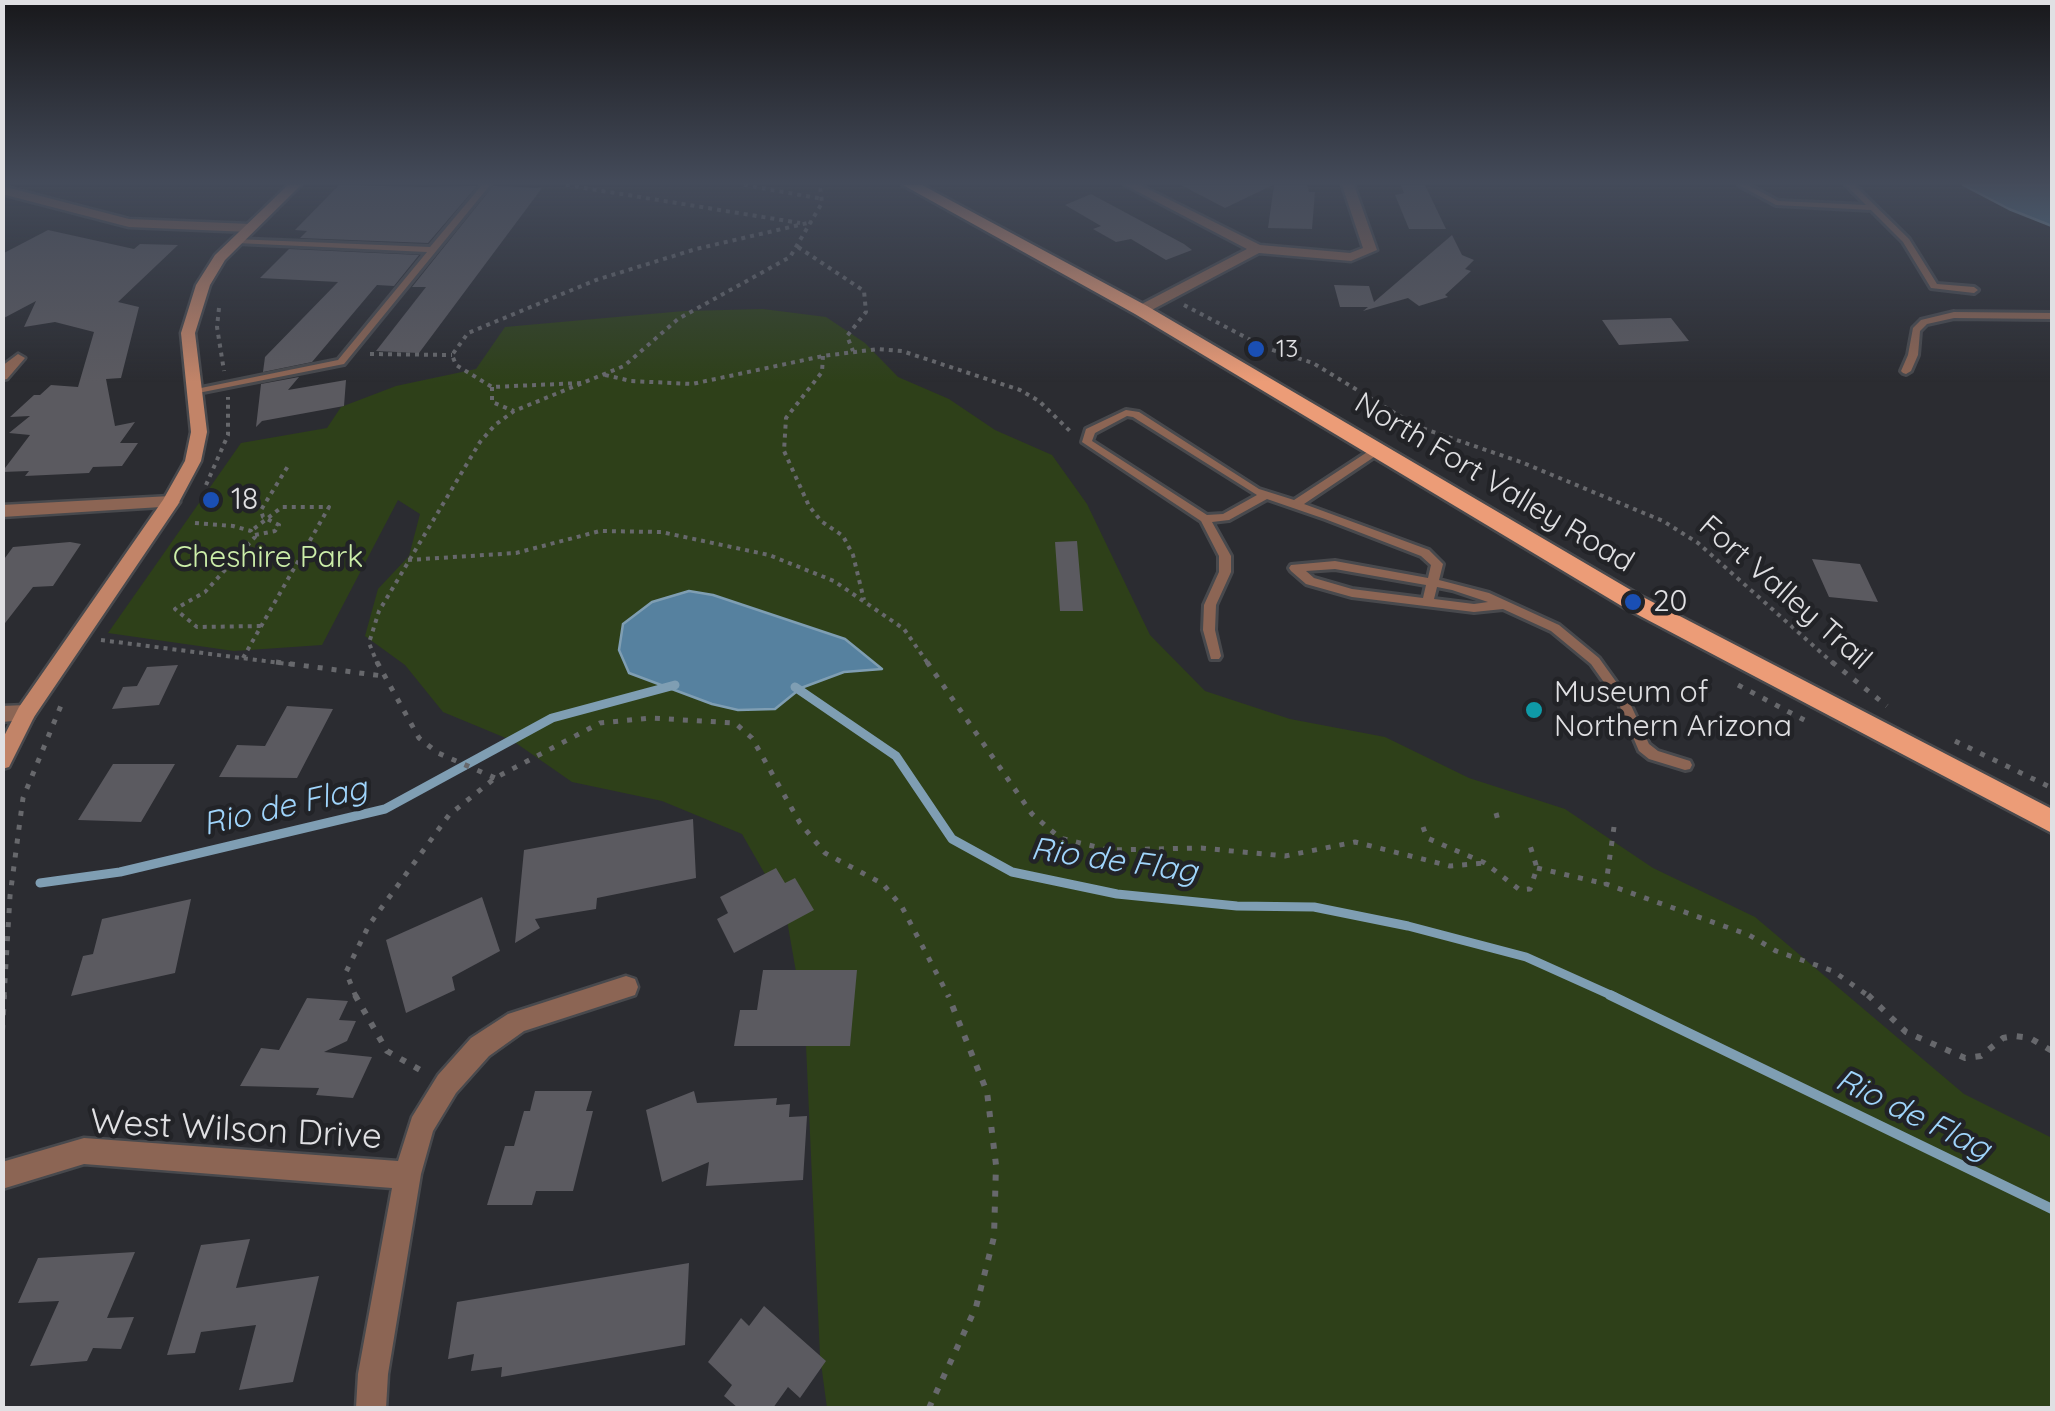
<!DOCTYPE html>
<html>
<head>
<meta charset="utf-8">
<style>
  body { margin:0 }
  #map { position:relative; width:2055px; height:1411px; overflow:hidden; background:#2b2c31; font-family:Quicksand,sans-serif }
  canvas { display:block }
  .frame { position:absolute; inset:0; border:5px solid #e0e0e3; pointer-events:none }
</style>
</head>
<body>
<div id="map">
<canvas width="2055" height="1411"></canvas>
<div class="frame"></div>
</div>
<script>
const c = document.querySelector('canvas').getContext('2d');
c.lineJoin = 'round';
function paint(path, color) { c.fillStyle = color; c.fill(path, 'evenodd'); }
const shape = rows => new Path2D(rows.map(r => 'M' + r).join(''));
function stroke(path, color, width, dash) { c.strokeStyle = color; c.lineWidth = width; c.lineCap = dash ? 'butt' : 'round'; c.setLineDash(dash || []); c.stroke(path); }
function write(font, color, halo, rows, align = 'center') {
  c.font = font + ' Quicksand,sans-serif'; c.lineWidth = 9; c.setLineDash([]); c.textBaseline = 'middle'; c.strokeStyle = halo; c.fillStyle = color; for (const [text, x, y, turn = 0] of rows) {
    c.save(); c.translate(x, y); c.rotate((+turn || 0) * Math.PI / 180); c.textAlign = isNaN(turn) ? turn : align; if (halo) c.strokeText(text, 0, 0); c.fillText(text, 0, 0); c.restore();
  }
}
const green = shape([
  [763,309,826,317,865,343,898,377,949,399,995,430,1052,455,1087,504,1150,635,1205,691,1290,719,1385,737,1469,778,1565,809,1653,868,1755,917,1964,1094,2052,1138,2052,1408,827,1408,820,1356,805,1023,785,909,742,834,662,801,572,782,513,741,443,712,405,665,365,636,378,589,409,556,420,514,398,500,322,645,234,651,108,633,241,443,327,428,341,407,396,386,476,369,505,327,684,311]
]);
const water = shape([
  [1963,185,2052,185,2052,226,2009,209,1963,185],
  [689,591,713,595,845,639,882,669,844,672,801,688,775,709,738,710,712,704,629,673,619,650,623,624,652,602,689,591]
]);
const streamFar1 = shape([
  [795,687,896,756,952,839,1012,872,1117,894,1237,906,1314,907,1408,926,1526,957,1615,997],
  [40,883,120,872,385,809,552,718,675,685]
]);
const stream = shape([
  [1610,995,2052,1209]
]);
const building = shape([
  [339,185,423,187,477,186,428,243,300,238,307,231,295,230],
  [1181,185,1273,185,1225,208],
  [1274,185,1307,185,1309,192,1315,192,1312,229,1268,228],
  [1401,185,1425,185,1446,229,1409,229,1395,195,1404,193],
  [493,186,542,188,419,353,376,351,426,287,412,287],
  [1091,194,1184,244,1192,250,1166,260,1131,239,1116,242,1093,229,1101,226,1065,205],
  [48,230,134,249,140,244,178,245,118,302,139,307,121,378,106,379,115,426,135,422,120,443,138,443,122,466,93,467,89,473,25,476,29,471,2,472,30,435,9,433,30,416,10,417,34,395,40,395,51,385,78,387,94,332,55,322,24,327,36,301,2,319,2,254],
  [1452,235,1462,255,1474,260,1465,269,1471,271,1445,295,1448,297,1419,306,1408,298,1363,311,1368,307,1340,307,1334,285,1369,286,1374,302],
  [289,249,419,255,394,286,377,285,312,362,263,372,265,357,338,282,260,278],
  [1671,318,1689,341,1619,345,1602,320],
  [299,377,288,390,346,380,344,406,262,421,256,427,261,384],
  [1077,541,1083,611,1060,611,1055,542],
  [70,542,81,544,53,586,33,587,2,627,2,562,13,547],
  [1812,559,1860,564,1878,602,1829,597],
  [178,665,159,705,112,709,123,687,137,686,147,667],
  [287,706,333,709,297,778,219,777,237,745,265,746],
  [113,764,175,764,141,822,78,820],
  [693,819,696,878,597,898,596,909,535,919,540,928,515,943,524,850],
  [776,868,785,883,795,878,814,910,734,953,717,919,728,913,720,897],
  [482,897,500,951,452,977,455,990,406,1013,386,940],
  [191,899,175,973,71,996,83,956,93,954,102,919],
  [763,970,857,970,850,1046,734,1046,740,1010,757,1010],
  [307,998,348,1001,339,1020,356,1021,347,1041,324,1052,372,1057,353,1098,316,1095,319,1088,240,1086,261,1048,279,1050],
  [535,1091,592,1091,586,1111,593,1111,573,1191,536,1191,532,1205,487,1205,505,1146,514,1146,524,1111,530,1111],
  [694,1091,697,1103,777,1098,776,1105,790,1104,789,1117,807,1116,803,1180,706,1186,709,1162,662,1182,646,1110],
  [250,1239,236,1288,319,1276,293,1382,239,1390,256,1325,201,1332,195,1353,167,1355,201,1245],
  [135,1252,107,1318,134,1317,121,1349,93,1348,87,1361,30,1366,59,1301,18,1303,38,1258],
  [689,1263,685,1345,501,1377,502,1367,471,1371,474,1354,448,1359,457,1302],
  [764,1306,826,1361,800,1398,788,1387,773,1408,738,1408,724,1396,732,1385,708,1362,741,1318,749,1326]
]);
const pathFar2 = shape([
  [566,185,800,223],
  [744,185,823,199],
  [798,247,864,291,866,312,847,336,853,351],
  [1184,305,1266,348,1313,363,1416,426,1521,462,1663,521,1698,543,1835,665],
  [219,308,217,327,224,371],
  [370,354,452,355],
  [823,356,822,372,786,418,784,451,809,506,821,521,843,536,853,555,864,600],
  [605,375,631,381,692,384,823,356,878,349,902,351,1020,390,1039,401,1072,433],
  [581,383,492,387,456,365,452,355,468,333,596,280,696,249,812,222],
  [492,387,492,402,514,411],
  [206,485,228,435,228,397],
  [195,523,233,526,251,531,255,537,205,592,175,609,197,627,261,626],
  [255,535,275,531,279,525,263,517,261,510,288,466],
  [408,560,516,553,600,531,661,532,769,555,834,581,904,629,929,665],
  [101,640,296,665],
  [243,658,329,507,282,507,251,531],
  [378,665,369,643,379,611,480,442,495,425,514,411,624,366,678,319,790,257,822,203,820,185]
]);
const pathFar1 = shape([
  [276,662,383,676],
  [377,662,419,738,438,753,495,778],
  [927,662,1032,814,1060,838,1109,850,1201,848,1285,856,1355,842,1450,866,1485,863],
  [1832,662,1887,706],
  [1738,685,1808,722],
  [1955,741,2052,788],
  [1496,813,1499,824],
  [1423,827,1427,838,1485,863,1520,890,1530,889,1537,868,1528,839],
  [1614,827,1606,884,1749,935,1776,951,1833,971,1870,997],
  [1537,868,1606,884],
  [4,997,10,896,23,798,62,703],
  [356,997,346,972,369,925,449,815,495,778,600,723,651,718,735,723,752,738,800,823,825,853,883,884,902,907,949,997]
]);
const path = shape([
  [355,995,387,1051,427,1074],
  [1868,995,1906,1032,1965,1058,1981,1056,2003,1038,2014,1036,2030,1038,2052,1051],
  [2,1031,4,995],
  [929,1408,976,1307,994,1237,996,1165,987,1092,948,995]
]);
const lane = shape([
  [482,185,490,185,344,364,193,394,193,390,196,389,338,360,427,252,237,243,234,243,234,239,430,247,482,185],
  [1739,185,1748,185,1778,201,1866,205,1846,185,1854,185,1909,239,1937,284,1974,287,1978,290,1974,293,1931,288,1903,242,1871,210,1776,205,1739,185],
  [1954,312,2052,313,2052,319,1954,318,1927,324,1920,331,1918,355,1911,371,1906,374,1903,373,1901,371,1908,355,1913,328,1921,320,1954,312],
  [1126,410,1139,412,1259,489,1294,500,1375,447,1383,447,1383,451,1304,504,1429,550,1443,564,1439,580,1489,593,1559,625,1599,658,1627,697,1649,744,1658,751,1690,761,1692,765,1690,769,1685,770,1649,759,1639,751,1618,702,1591,664,1551,631,1503,609,1474,612,1352,597,1306,584,1291,571,1289,568,1291,565,1335,561,1428,578,1431,565,1421,556,1325,519,1267,499,1229,520,1212,522,1231,556,1231,572,1216,605,1215,630,1221,656,1219,659,1211,659,1203,630,1204,605,1219,572,1219,556,1201,521,1082,442,1086,429,1126,410],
  [1127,416,1133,417,1257,495,1223,514,1207,515,1092,441,1095,433,1127,416],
  [1335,569,1426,585,1423,598,1352,589,1314,578,1306,571,1335,569],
  [1437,587,1452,590,1488,602,1474,604,1434,599,1437,587]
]);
const street = shape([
  [1125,185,1140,185,1260,245,1350,253,1363,248,1342,185,1354,185,1377,250,1351,261,1259,253,1146,313,1136,313,1136,307,1247,249,1125,185],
  [2,186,129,219,250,224,257,228,250,232,129,227,2,194,2,186],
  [18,354,25,358,7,379,2,380,2,366,18,354],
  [171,496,180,502,177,506,2,517,2,505,171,496],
  [26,705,33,707,36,713,33,719,2,722,2,706,26,705],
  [626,976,635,979,638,987,635,995,524,1031,489,1056,456,1093,433,1131,421,1174,388,1374,386,1408,356,1408,358,1374,392,1188,84,1164,2,1189,2,1162,84,1138,398,1161,412,1117,438,1075,471,1038,508,1014,626,976]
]);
const secondary = shape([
  [288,185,301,185,225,260,210,285,195,333,207,432,201,461,177,506,34,717,9,767,2,769,2,740,19,707,163,500,185,461,191,432,181,333,196,285,215,255,288,185]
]);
const primary = shape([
  [903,185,922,185,1147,306,1641,596,2052,809,2052,833,1625,608,1135,314,903,185]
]);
const markers = [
  [1256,349,10,"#1a4fb4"],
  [211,500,10,"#1a4fb4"],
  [1633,602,10,"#1a4fb4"],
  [1534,710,10,"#0f9aa8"]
];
const farPoinames = [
  ["13",1276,349]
];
const streetNames = [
  ["North Fort Valley Road",1494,483,31],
  ["Fort Valley Trail",1785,593,41]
];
const poiNames = [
  ["18",231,500],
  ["20",1653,602],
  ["Museum of",1554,693],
  ["Northern Arizona",1554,727]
];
const parkNames = [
  ["Cheshire Park",268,558]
];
const waterNames = [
  ["Rio de Flag",285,807,-13],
  ["Rio de Flag",1114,861,8],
  ["Rio de Flag",1913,1115,26]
];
const nearStreetnames = [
  ["West Wilson Drive",236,1130,3]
];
paint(green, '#2e4019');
paint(water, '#56819f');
stroke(water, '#7f9eb3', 2.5);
stroke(streamFar1, '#7f9eb3', 9);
stroke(stream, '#7f9eb3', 10);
paint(building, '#5b5a60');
stroke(lane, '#48494d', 6);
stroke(street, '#48494d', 5);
stroke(secondary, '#48494d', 5);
stroke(primary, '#48494d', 5);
stroke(pathFar2, '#67686c', 4, [4, 5]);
stroke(pathFar1, '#67686c', 5, [5, 9]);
stroke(path, '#67686c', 6, [6, 10]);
paint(lane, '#8c6554');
paint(street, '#8c6554');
paint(secondary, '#c28468');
paint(primary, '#ec9c77');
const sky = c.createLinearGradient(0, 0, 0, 382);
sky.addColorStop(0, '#18181b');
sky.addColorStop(0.48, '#444b5a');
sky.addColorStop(1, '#444b5a00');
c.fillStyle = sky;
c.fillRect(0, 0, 2055, 382);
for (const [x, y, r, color] of markers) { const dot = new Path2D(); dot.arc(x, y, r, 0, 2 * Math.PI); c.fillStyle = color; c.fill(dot); stroke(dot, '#222327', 4); }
write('25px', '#e0e0e3', '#222327', farPoinames, 'left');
write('30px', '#e0e0e3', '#222327', streetNames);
write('30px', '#e0e0e3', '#222327', poiNames, 'left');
write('30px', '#cceea9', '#222327', parkNames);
write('italic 32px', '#9fd4fb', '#222327', waterNames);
write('35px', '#e0e0e3', '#222327', nearStreetnames);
</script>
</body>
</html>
